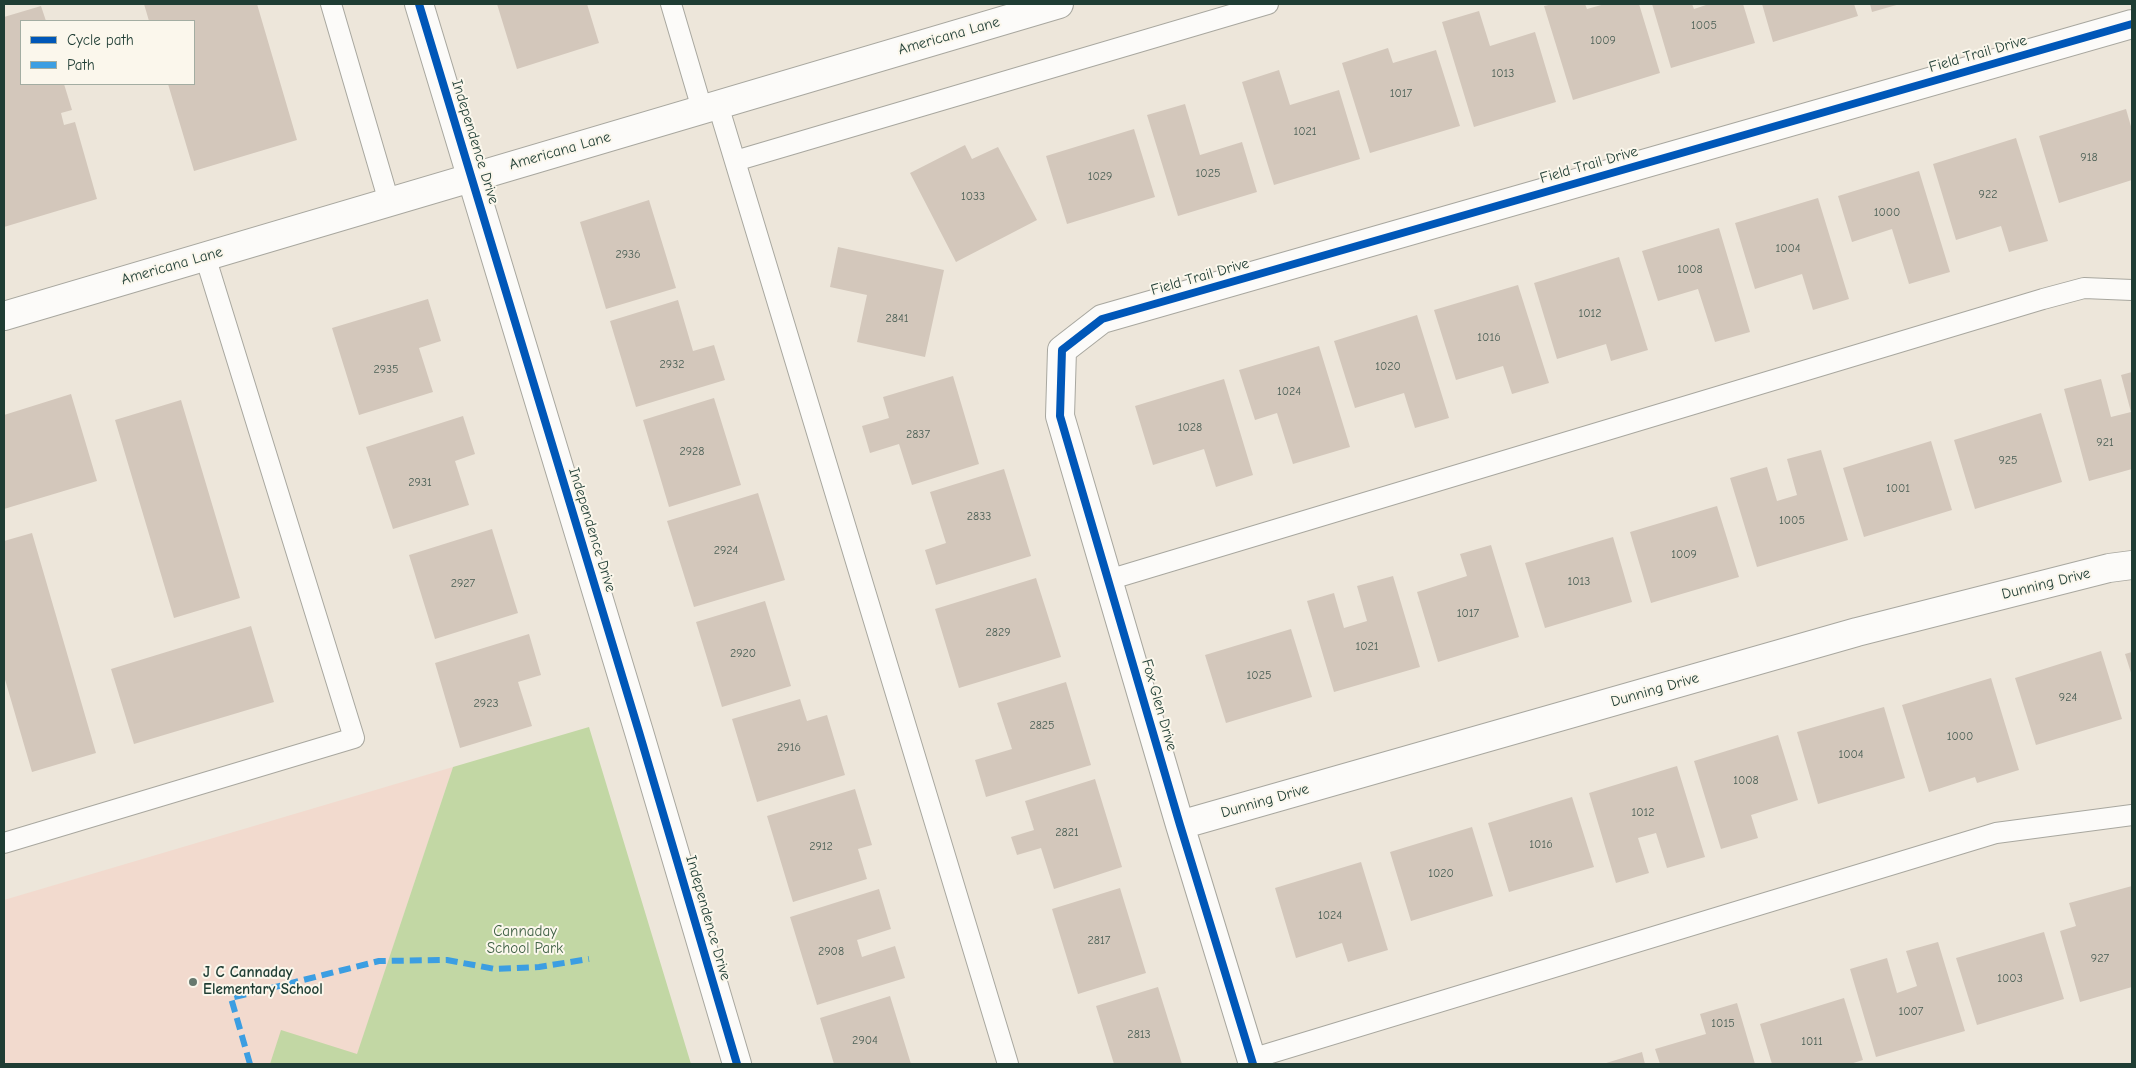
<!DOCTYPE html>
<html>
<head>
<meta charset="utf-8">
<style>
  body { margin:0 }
  #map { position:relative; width:2136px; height:1068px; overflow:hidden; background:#ede6da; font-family:"Comic Neue",sans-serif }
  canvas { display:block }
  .frame { position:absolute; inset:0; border:5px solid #1f3d34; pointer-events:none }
  .legend { position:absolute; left:20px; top:20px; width:175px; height:65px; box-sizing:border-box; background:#fbf7ec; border:1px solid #a3ada2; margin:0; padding:6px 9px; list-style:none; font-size:15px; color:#1f3d34 }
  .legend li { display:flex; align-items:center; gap:10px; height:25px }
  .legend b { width:25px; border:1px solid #a3ada2 }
</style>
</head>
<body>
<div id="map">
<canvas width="2136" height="1068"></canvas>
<div class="frame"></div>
<ul class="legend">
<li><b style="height:6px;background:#0057b8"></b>Cycle path</li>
<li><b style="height:6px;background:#3c9ee2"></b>Path</li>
</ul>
</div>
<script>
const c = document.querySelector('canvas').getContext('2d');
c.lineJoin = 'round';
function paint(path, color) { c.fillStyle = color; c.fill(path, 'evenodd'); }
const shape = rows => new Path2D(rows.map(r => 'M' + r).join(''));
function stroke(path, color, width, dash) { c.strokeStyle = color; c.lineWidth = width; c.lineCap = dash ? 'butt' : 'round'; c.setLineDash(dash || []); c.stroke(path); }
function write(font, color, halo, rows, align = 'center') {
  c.font = font + ' "Comic Neue",sans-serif'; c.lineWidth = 4; c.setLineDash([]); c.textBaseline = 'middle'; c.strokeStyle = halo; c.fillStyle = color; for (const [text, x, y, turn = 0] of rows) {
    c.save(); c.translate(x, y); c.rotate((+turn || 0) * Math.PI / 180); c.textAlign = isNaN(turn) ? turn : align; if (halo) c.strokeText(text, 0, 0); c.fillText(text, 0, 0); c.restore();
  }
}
const built = shape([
  [453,767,354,1064,4,1064,4,900]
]);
const green = shape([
  [589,727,691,1064,270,1064,281,1030,357,1054,453,767]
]);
const building = shape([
  [144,4,257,4,297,140,194,171,168,84,194,84,194,21,149,21],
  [497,4,587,4,599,43,517,69],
  [1553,4,1585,4,1587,9,1605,4,1639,4,1660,73,1573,100,1544,6],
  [1652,4,1692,4,1694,9,1709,4,1743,4,1755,43,1671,68],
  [1762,4,1854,4,1858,16,1773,42],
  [1870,4,1900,4,1872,12],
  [41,6,46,21,21,21,21,84,64,84,72,110,61,113,64,125,75,122,97,199,4,227,4,17],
  [1479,11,1490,46,1535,32,1556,102,1474,127,1442,22],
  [1388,48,1393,63,1436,50,1460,126,1370,153,1342,63],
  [1279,70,1290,105,1339,90,1360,159,1274,185,1242,82],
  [1185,104,1200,155,1242,142,1257,192,1178,216,1147,115],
  [2126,109,2132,130,2132,180,2059,203,2039,136],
  [1134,129,1155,197,1067,224,1046,156],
  [2016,138,2048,241,2009,252,2001,226,1956,240,1933,164],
  [965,145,972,159,998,147,1037,220,956,262,910,173],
  [1919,171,1950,272,1909,284,1892,229,1852,242,1838,196],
  [1818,198,1849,299,1813,310,1802,274,1755,289,1735,223],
  [649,200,676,288,606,309,580,222],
  [1719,228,1750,332,1715,342,1698,289,1658,301,1642,251],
  [838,247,944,270,925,357,857,342,867,295,830,287],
  [1619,257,1648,350,1611,361,1606,344,1557,359,1534,283],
  [1518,285,1549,383,1512,394,1503,366,1456,380,1434,310],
  [428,299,441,341,419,348,433,392,359,415,332,328],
  [678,300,693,351,714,345,725,380,636,407,610,321],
  [1417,315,1449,418,1415,428,1404,393,1355,408,1334,341],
  [1319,346,1350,447,1293,464,1277,413,1255,420,1239,370],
  [2132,372,2132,469,2089,481,2064,389,2101,379,2111,417,2131,412,2121,375],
  [953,376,979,464,912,485,899,444,870,453,862,426,889,418,883,397],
  [1224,379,1253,475,1216,487,1204,449,1153,465,1135,406],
  [71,394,97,481,4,509,4,415],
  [714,398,741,485,669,507,643,420],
  [181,400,240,598,174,618,115,420],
  [2041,413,2062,482,1975,509,1954,440],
  [463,416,475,454,455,461,469,505,393,529,366,447],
  [1931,441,1952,510,1864,537,1843,468],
  [1821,450,1848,540,1757,567,1730,478,1767,467,1777,501,1797,495,1787,459],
  [1004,469,1031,556,936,585,925,550,946,543,930,492],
  [758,493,785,580,694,607,667,521],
  [1717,506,1739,577,1651,603,1630,532],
  [492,529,518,613,435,639,409,555],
  [32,533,96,753,32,772,4,676,4,541],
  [1613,537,1632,602,1545,628,1525,563],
  [1491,545,1519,637,1438,662,1417,592,1467,576,1460,554],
  [1393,576,1420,667,1334,692,1307,601,1334,593,1344,628,1367,621,1357,586],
  [1036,578,1061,657,959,688,935,609],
  [765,601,791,686,722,707,696,622],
  [251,626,274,702,134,744,111,669],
  [1291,629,1312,697,1226,723,1205,655],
  [529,634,541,675,518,682,532,726,460,748,435,663],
  [2101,651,2122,719,2036,745,2015,678],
  [2132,652,2132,676,2125,654],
  [1991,678,2019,770,1977,783,1975,777,1929,792,1902,705],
  [1066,682,1091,765,986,797,975,760,1012,749,997,703],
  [800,699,807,721,827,715,845,775,757,802,732,719],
  [1884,707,1905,778,1818,804,1797,732],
  [1778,735,1798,800,1751,815,1758,838,1721,849,1694,761],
  [1677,766,1705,857,1667,868,1656,833,1638,838,1649,873,1616,883,1589,793],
  [1095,779,1122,867,1054,889,1041,848,1017,855,1011,837,1034,830,1025,801],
  [855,789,872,845,858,849,867,879,793,902,767,816],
  [1572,797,1594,867,1509,892,1488,823],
  [1472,827,1493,896,1411,921,1390,852],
  [1361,862,1388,950,1348,962,1342,943,1296,958,1275,888],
  [2132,886,2132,987,2080,1002,2060,931,2076,926,2069,903],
  [1120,888,1146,973,1078,994,1052,909],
  [879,889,891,929,857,940,862,957,895,946,905,978,817,1005,790,917],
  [2044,932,2064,999,1977,1025,1956,958],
  [1938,942,1965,1031,1876,1057,1850,969,1887,958,1897,993,1917,986,1906,951],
  [1158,987,1182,1064,1114,1064,1096,1006],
  [890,996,911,1064,834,1064,820,1018],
  [1844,998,1863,1060,1850,1064,1772,1064,1760,1024],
  [1737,1003,1755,1064,1660,1064,1655,1049,1706,1034,1700,1014],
  [1642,1052,1645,1064,1603,1064]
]);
const service = shape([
  [331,4,389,202],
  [671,4,702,109],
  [718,105,1008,1064],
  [735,161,1268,4],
  [1108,580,2043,299,2084,288,2132,290],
  [4,843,354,738,205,256],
  [1251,1059,1996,833,2132,815]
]);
const minor = shape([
  [419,4,639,732,737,1064],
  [1180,825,1857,632,2109,568,2132,565],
  [1253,1064,1180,825,1060,416,1062,350,1102,319,2132,24]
]);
const tertiary = shape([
  [4,316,1059,4]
]);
const quiet = shape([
  [250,1064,231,998,379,961,447,960,495,969,539,967,589,959]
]);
const cycleway = shape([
  [419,4,639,732,737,1064],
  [1253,1064,1180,825,1060,416,1062,350,1102,319,2132,24]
]);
const markers = [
  [193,982,5,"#67786e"]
];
const numberNames = [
  ["1005",1704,26],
  ["1009",1603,41],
  ["1013",1503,74],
  ["1017",1401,94],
  ["1021",1305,132],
  ["918",2089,158],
  ["1025",1208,174],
  ["1029",1100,177],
  ["922",1988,195],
  ["1033",973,197],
  ["1000",1887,213],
  ["1004",1788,249],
  ["2936",628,255],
  ["1008",1690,270],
  ["1012",1590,314],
  ["2841",897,319],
  ["1016",1489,338],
  ["2932",672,365],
  ["1020",1388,367],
  ["2935",386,370],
  ["1024",1289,392],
  ["1028",1190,428],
  ["2837",918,435],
  ["921",2105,443],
  ["2928",692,452],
  ["925",2008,461],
  ["2931",420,483],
  ["1001",1898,489],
  ["2833",979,517],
  ["1005",1792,521],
  ["2924",726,551],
  ["1009",1684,555],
  ["1013",1579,582],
  ["2927",463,584],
  ["1017",1468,614],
  ["2829",998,633],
  ["1021",1367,647],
  ["2920",743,654],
  ["1025",1259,676],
  ["924",2068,698],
  ["2923",486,704],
  ["2825",1042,726],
  ["1000",1960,737],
  ["2916",789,748],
  ["1004",1851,755],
  ["1008",1746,781],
  ["1012",1643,813],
  ["2821",1067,833],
  ["1016",1541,845],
  ["2912",821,847],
  ["1020",1441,874],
  ["1024",1330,916],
  ["2817",1099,941],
  ["2908",831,952],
  ["927",2100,959],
  ["1003",2010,979],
  ["1007",1911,1012],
  ["1015",1723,1024],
  ["2813",1139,1035],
  ["2904",865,1041],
  ["1011",1812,1042]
];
const streetNames = [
  ["Americana Lane",949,36,-16],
  ["Field Trail Drive",1978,54,-16],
  ["Independence Drive",475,142,73],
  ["Americana Lane",560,151,-16],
  ["Field Trail Drive",1589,165,-16],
  ["Americana Lane",172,266,-16],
  ["Field Trail Drive",1200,277,-16],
  ["Independence Drive",592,530,73],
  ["Dunning Drive",2046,584,-14],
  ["Dunning Drive",1655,690,-16],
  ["Fox Glen Drive",1159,705,74],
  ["Dunning Drive",1265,801,-16],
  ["Independence Drive",708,918,74]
];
const parkNames = [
  ["Cannaday",525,932],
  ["School Park",525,949]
];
const poiNames = [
  ["J C Cannaday",203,973],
  ["Elementary School",203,990]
];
paint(built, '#f2dace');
paint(green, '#c2d7a4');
paint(building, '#d3c7bb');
stroke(service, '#a8a79f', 22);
stroke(minor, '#a8a79f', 30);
stroke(tertiary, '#a8a79f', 30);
stroke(service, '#fcfbf9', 20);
stroke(minor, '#fcfbf9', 28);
stroke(tertiary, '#fcfbf9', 28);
stroke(quiet, '#3c9ee2', 6, [12, 6]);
stroke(cycleway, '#0057b8', 8);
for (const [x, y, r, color] of markers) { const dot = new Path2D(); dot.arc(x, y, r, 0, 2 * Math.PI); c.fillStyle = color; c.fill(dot); stroke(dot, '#fbf7ec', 2); }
write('12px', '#4c6056', null, numberNames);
write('15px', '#1f3d34', '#fbf7ec', streetNames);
write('15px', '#3f6045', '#fbf7ec', parkNames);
write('bold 15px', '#1f3d34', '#fbf7ec', poiNames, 'left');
</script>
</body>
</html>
